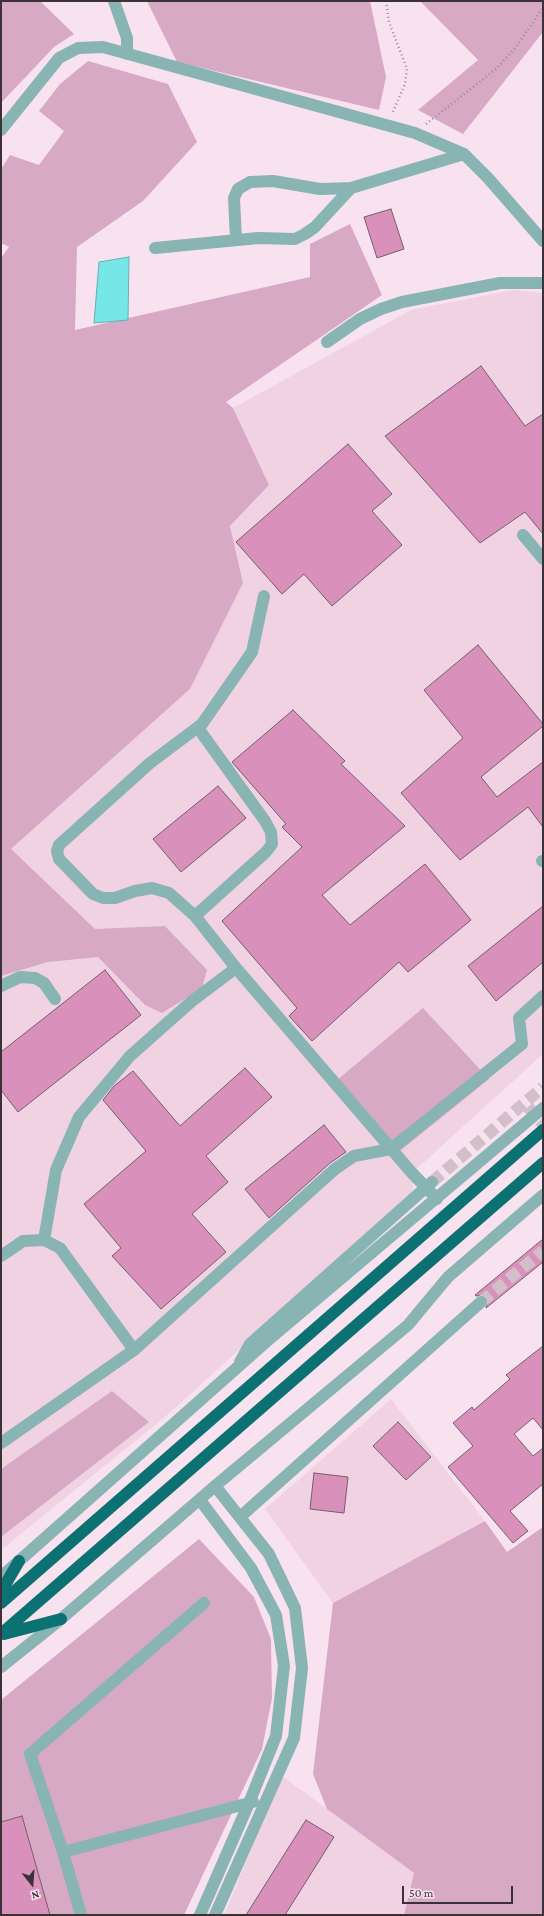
<!DOCTYPE html>
<html>
<head>
<meta charset="utf-8">
<style>
  body { margin:0 }
  #map { position:relative; width:544px; height:1916px; overflow:hidden; background:#f9e2ef; font-family:"Crimson Pro",serif }
  canvas { display:block }
  .frame { position:absolute; inset:0; border:2px solid #3b3237; pointer-events:none }
  .north { position:absolute; left:12px; top:1864px; width:40px; height:40px; -webkit-text-stroke:3px #f9e2ef; paint-order:stroke; rotate:163deg; font-size:11px; font-weight:700; line-height:16px; text-align:center; color:#3b3237 }
  .north::after { content:''; display:block; margin:auto; width:14px; height:18px; background:#3b3237; clip-path:polygon(50% 0,100% 100%,50% 72%,0 100%) }
  .scale { position:absolute; left:402px; top:1886px; width:111px; height:18px; box-sizing:border-box; border:2px solid #3b3237; border-top:0; padding-left:5px; font-size:12px; line-height:14px; white-space:nowrap; color:#3b3237; -webkit-text-stroke:3px #f9e2ef; paint-order:stroke }
</style>
</head>
<body>
<div id="map">
<canvas width="544" height="1916"></canvas>
<div class="frame"></div>
<div class="north">N</div>
<div class="scale">50 m</div>
</div>
<script>
const c = document.querySelector('canvas').getContext('2d');
c.lineJoin = 'round';
function paint(path, color) { c.fillStyle = color; c.fill(path, 'evenodd'); }
const shape = rows => new Path2D(rows.map(r => 'M' + r).join(''));
function stroke(path, color, width, dash) { c.strokeStyle = color; c.lineWidth = width; c.lineCap = dash ? 'butt' : 'round'; c.setLineDash(dash || []); c.stroke(path); }
const built = shape([
  [513,290,543,293,543,1054,412,1173,413,1192,166,1416,1,1550,1,881,11,849,190,689,243,583,230,526,269,485,233,408,411,310],
  [391,1399,485,1521,333,1603,265,1509],
  [282,1776,414,1873,404,1915,224,1915]
]);
const green = shape([
  [1,1,40,1,74,34,54,47,1,103],
  [147,1,370,1,386,77,379,110,177,62],
  [420,1,543,1,543,32,463,134,418,110,478,60],
  [88,61,168,84,197,142,143,201,77,247,75,330,310,277,310,244,350,224,382,295,226,402,233,408,269,485,230,526,243,583,190,689,11,849,95,929,165,926,207,970,202,988,162,1013,145,1005,98,957,48,962,1,976,1,258,9,247,1,243,1,169,10,155,39,165,64,131,39,111,60,84],
  [423,1008,489,1079,400,1151,336,1081],
  [112,1391,149,1422,1,1537,1,1469],
  [485,1521,507,1552,543,1527,543,1915,404,1915,414,1873,327,1809,313,1774,333,1603],
  [199,1539,254,1597,271,1639,272,1698,262,1749,184,1915,1,1915,1,1700]
]);
const water = shape([
  [129,257,128,320,94,323,99,262,129,257]
]);
const building = shape([
  [391,209,404,249,377,258,364,217,391,209],
  [481,366,525,426,543,414,543,534,525,512,480,543,385,436,481,366],
  [348,444,392,494,372,511,402,545,332,606,304,574,282,594,236,542,348,444],
  [478,645,543,724,543,726,481,777,497,797,543,762,543,827,528,807,460,860,401,793,463,738,424,690,478,645],
  [293,710,345,761,341,764,405,826,322,895,350,925,425,864,471,920,408,972,399,962,312,1041,289,1016,297,1008,222,921,302,847,282,827,286,824,232,762,293,710],
  [218,786,246,818,181,872,153,839,218,786],
  [543,906,543,962,496,1001,468,966,543,906],
  [105,970,141,1015,18,1112,1,1090,1,1052,105,970],
  [245,1068,272,1097,206,1156,228,1182,192,1214,226,1252,161,1309,112,1256,121,1248,84,1204,146,1151,103,1100,114,1086,133,1071,180,1126,245,1068],
  [324,1125,346,1152,330,1163,269,1218,245,1189,324,1125],
  [543,1239,543,1262,486,1308,488,1301,487,1297,483,1295,476,1296,475,1295,543,1239],
  [543,1346,543,1430,533,1418,514,1434,533,1456,543,1448,543,1484,510,1511,528,1531,513,1543,448,1467,473,1446,453,1423,472,1407,474,1410,510,1379,506,1375,543,1346],
  [398,1422,431,1457,406,1480,373,1446,398,1422],
  [314,1473,348,1477,344,1513,310,1509,314,1473],
  [22,1816,50,1915,1,1915,1,1822,22,1816],
  [306,1820,334,1837,285,1915,246,1915,306,1820]
]);
const minorTunnel = shape([
  [528,1107,543,1124],
  [432,1182,543,1087],
  [481,1302,543,1251]
]);
const path = shape([
  [386,1,389,22,407,69,405,84,392,114],
  [426,124,496,69,516,47,543,8]
]);
const minor = shape([
  [114,1,127,38,127,54],
  [1,130,59,58,78,48,103,47,415,133,464,154,488,178,543,241],
  [236,240,234,198,238,189,250,182,273,181,320,189,351,188,464,154],
  [155,248,258,238,295,239,305,234,315,227,351,188],
  [327,342,360,319,381,309,402,302,500,283,543,283],
  [523,535,543,559],
  [264,596,252,652,202,724,150,763,59,845,57,851,59,859,93,894,103,898,115,898,135,891,152,888,169,893,195,916,236,968,412,1173,437,1199],
  [542,861,543,861],
  [195,916,266,852,272,844,271,832,265,821,198,728],
  [1,986,20,977,35,978,44,983,55,999],
  [44,1240,56,1170,79,1117,130,1056,192,1001,236,968],
  [1,1256,23,1241,44,1240,60,1248,134,1350],
  [240,1362,250,1344,432,1182],
  [1,1443,134,1350,335,1169,354,1156,391,1149,522,1044,519,1018,543,996],
  [215,1486,269,1554,295,1608,302,1668,294,1738,215,1915],
  [240,1517,481,1302],
  [1,1577,266,1342,543,1108],
  [1,1667,61,1619,215,1486,408,1325,448,1277,543,1195],
  [63,1852,30,1754,204,1603],
  [81,1915,63,1852,253,1802],
  [200,1915,249,1803,276,1736,284,1666,276,1615,251,1568,200,1500]
]);
const highway = shape([
  [1,1592,19,1561],
  [1,1603,543,1130],
  [1,1634,543,1163],
  [4,1634,61,1619]
]);
paint(built, '#f0d2e3');
paint(green, '#d8a9c4');
paint(water, '#76e6e7');
stroke(water, '#64b0b2', 1);
paint(building, '#d991bb');
stroke(building, '#73606b', 1);
stroke(minorTunnel, '#d3bfca', 12, [12, 6]);
stroke(path, '#9c8c95', 2.5, [1, 3]);
stroke(minor, '#89b4b4', 12);
stroke(highway, '#0c7172', 12);
</script>
</body>
</html>
